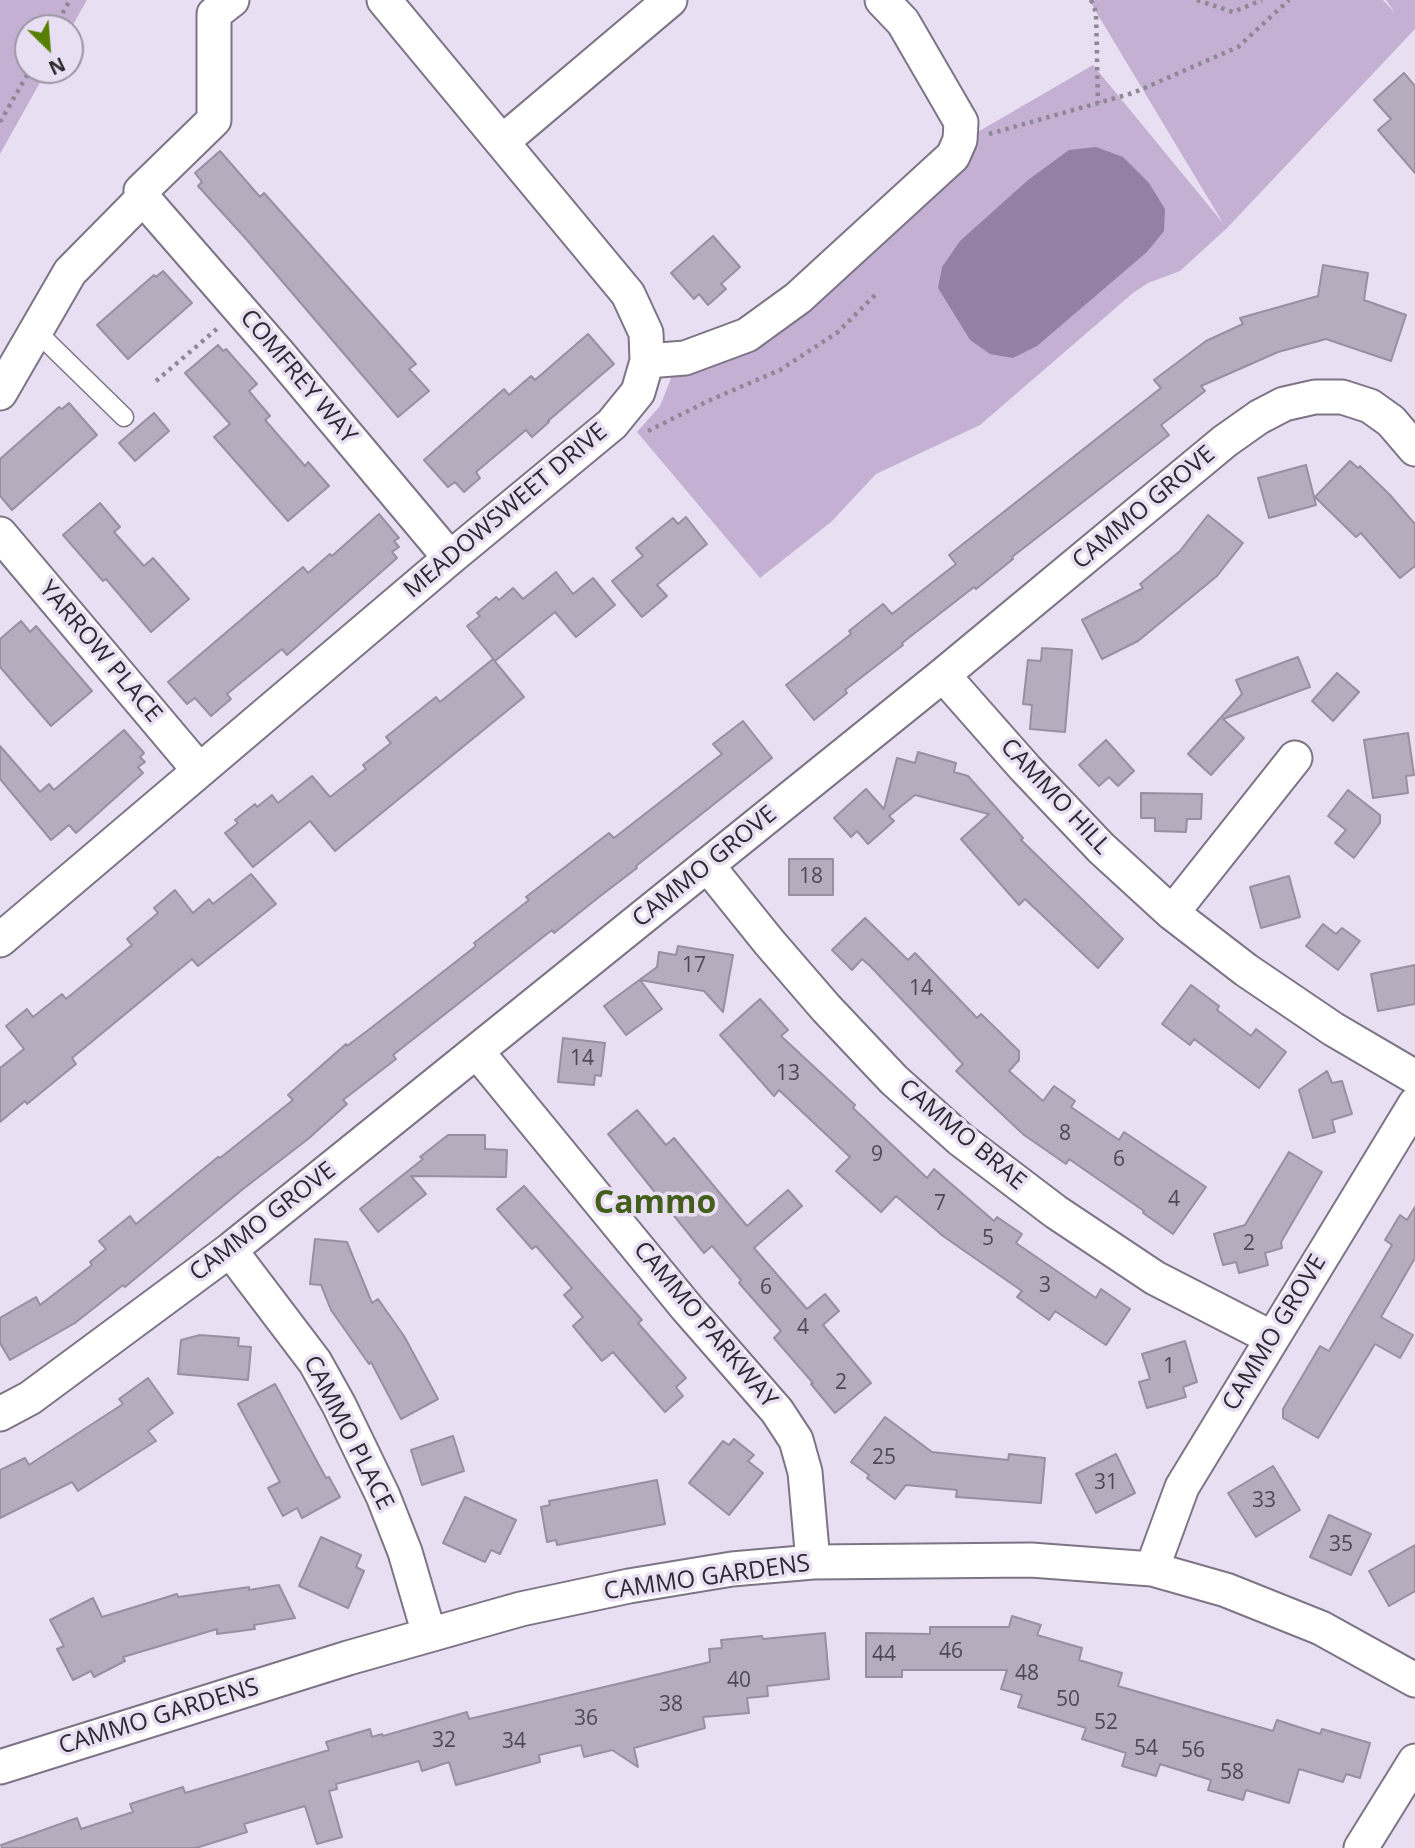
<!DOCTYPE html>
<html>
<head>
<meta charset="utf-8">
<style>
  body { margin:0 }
  #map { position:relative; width:1415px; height:1848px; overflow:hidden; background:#e9dff2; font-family:"Open Sans",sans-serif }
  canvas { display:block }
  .north { position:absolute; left:14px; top:14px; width:70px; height:70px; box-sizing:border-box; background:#e9dff2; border:2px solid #9d96a4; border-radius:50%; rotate:155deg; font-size:19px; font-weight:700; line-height:28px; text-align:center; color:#2c2930 }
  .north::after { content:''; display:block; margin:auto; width:24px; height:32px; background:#568003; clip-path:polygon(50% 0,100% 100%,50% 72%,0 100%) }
</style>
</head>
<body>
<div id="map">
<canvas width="1415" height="1848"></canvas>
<div class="north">N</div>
</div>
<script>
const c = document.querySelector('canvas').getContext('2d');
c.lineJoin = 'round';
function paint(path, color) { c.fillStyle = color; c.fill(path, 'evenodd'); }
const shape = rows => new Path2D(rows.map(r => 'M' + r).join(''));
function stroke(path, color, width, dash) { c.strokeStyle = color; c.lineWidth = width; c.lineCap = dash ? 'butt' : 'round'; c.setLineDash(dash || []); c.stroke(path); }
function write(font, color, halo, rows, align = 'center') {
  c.font = font + ' "Open Sans",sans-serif'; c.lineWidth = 7; c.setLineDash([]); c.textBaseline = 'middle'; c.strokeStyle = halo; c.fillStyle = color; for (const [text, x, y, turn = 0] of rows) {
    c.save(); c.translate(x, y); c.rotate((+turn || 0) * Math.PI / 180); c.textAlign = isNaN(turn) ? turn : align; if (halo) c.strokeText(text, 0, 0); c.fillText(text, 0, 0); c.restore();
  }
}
const green = shape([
  [0,0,87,0,70,30,28,28,28,70,47,70,0,154],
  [1089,0,1383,0,1395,13,1386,0,1415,0,1415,29,1227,228,1180,271,1148,283,1133,293,980,425,876,474,831,522,760,578,637,432,660,406,672,376,712,366,754,347,976,133,1093,65,1223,223]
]);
const water = shape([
  [1096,147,1123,157,1149,183,1165,209,1164,231,1147,252,1037,346,1013,358,990,354,970,340,938,288,942,267,960,241,1028,180,1069,150]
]);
const building = shape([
  [1404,73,1415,86,1415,173,1378,130,1391,119,1374,100,1404,73],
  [220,151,260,197,264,193,416,364,409,369,429,391,398,417,247,240,198,186,202,182,195,173,220,151],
  [713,236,740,267,721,284,726,289,708,305,699,294,694,299,671,273,713,236],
  [1323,265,1368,273,1364,300,1406,315,1391,361,1326,339,1278,352,1201,386,1205,391,1161,425,1169,435,1012,557,1013,559,976,589,974,587,902,643,903,645,845,690,847,693,814,720,786,685,851,634,849,631,883,604,892,614,956,564,949,555,1161,388,1154,380,1206,341,1243,324,1240,318,1318,296,1323,265],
  [163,271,192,303,128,359,97,325,154,275,156,277,163,271],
  [588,334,614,364,548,421,549,422,532,437,526,430,476,472,480,478,464,492,455,482,448,487,424,460,504,389,509,395,531,376,535,380,588,334],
  [218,345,223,351,226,349,257,384,249,391,270,416,265,420,305,466,308,462,329,486,288,521,214,437,230,424,185,373,218,345],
  [69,403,97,435,12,510,0,496,0,459,59,407,62,409,69,403],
  [154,413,169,431,135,461,119,443,154,413],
  [1350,461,1358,468,1360,466,1390,495,1415,524,1415,566,1400,578,1361,533,1356,537,1315,497,1350,461],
  [1306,465,1316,505,1269,518,1258,478,1306,465],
  [100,503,120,527,114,532,144,566,153,558,189,599,151,632,106,579,103,581,63,535,100,503],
  [379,514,399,538,394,541,399,547,392,552,397,558,287,655,282,649,227,694,231,699,211,716,195,698,187,704,168,682,303,567,308,573,330,554,332,556,379,514],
  [1208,515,1243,543,1217,576,1138,641,1102,659,1082,620,1143,588,1140,584,1180,551,1208,515],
  [686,517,707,544,657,585,667,596,642,617,612,581,643,556,636,548,673,518,678,524,686,517],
  [556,572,573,594,593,578,615,605,576,637,555,612,495,661,467,626,480,616,477,613,496,597,499,600,513,588,523,599,556,572],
  [21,621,30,632,36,626,92,691,51,726,0,667,0,639,21,621],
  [1042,648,1072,650,1065,732,1030,729,1032,705,1023,704,1028,660,1041,661,1042,648],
  [1298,657,1310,687,1223,719,1244,738,1211,775,1188,754,1242,694,1236,680,1298,657],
  [493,659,524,697,335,851,310,821,253,867,225,833,238,823,235,820,255,804,257,807,272,795,278,803,312,776,330,797,366,769,363,765,391,743,386,737,436,697,440,702,493,659],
  [1337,673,1359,692,1333,721,1312,701,1337,673],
  [743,721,772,758,636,866,637,868,599,897,554,933,552,930,393,1055,396,1059,343,1100,347,1104,308,1139,243,1189,125,1287,123,1285,75,1323,10,1360,0,1343,0,1318,36,1297,40,1305,92,1265,90,1262,106,1249,99,1241,130,1216,136,1224,218,1157,220,1158,293,1100,288,1095,346,1044,347,1046,371,1028,476,946,474,943,529,900,526,897,609,833,614,838,722,754,713,744,743,721],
  [124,730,144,753,140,757,145,762,138,767,143,773,76,833,69,825,51,840,0,779,0,746,40,792,49,784,54,790,124,730],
  [1408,733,1414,775,1406,776,1408,793,1373,798,1364,740,1408,733],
  [1106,740,1134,771,1118,786,1109,777,1099,786,1079,765,1106,740],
  [918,752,956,763,954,772,968,776,1023,838,1021,840,1123,939,1098,968,1025,899,1019,905,961,839,989,814,915,795,889,816,894,821,868,844,857,831,851,837,834,818,866,789,884,809,897,758,915,763,918,752],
  [1348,790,1380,815,1380,823,1354,858,1335,843,1346,830,1328,816,1348,790],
  [1141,793,1202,794,1201,819,1187,819,1186,832,1155,831,1155,818,1141,818,1141,793],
  [789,859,833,859,833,895,789,895,789,859],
  [251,874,276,904,198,966,192,959,72,1058,76,1064,27,1104,25,1101,0,1122,0,1068,24,1049,6,1026,27,1009,33,1017,62,994,66,999,132,945,127,939,158,913,154,908,175,890,193,913,209,899,213,904,251,874],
  [1289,876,1300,917,1261,928,1250,887,1289,876],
  [865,918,908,960,915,953,977,1018,981,1014,1019,1051,1019,1060,1009,1071,1043,1101,1054,1086,1075,1101,1071,1107,1119,1140,1124,1132,1206,1187,1173,1234,1143,1213,1144,1211,1069,1159,1066,1164,1024,1135,956,1071,963,1064,871,967,862,959,852,970,832,950,865,918],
  [1323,924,1336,934,1342,928,1360,941,1338,970,1306,946,1323,924],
  [678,946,733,955,723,1012,704,991,640,980,662,1009,626,1035,604,1006,657,967,659,952,676,955,678,946],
  [1415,965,1415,1004,1378,1011,1371,974,1415,965],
  [1191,985,1219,1006,1217,1010,1251,1036,1256,1029,1286,1052,1259,1088,1194,1039,1190,1045,1162,1024,1191,985],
  [760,999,788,1030,781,1036,855,1105,853,1108,927,1178,934,1169,994,1221,997,1217,1022,1234,1016,1243,1096,1298,1101,1289,1130,1309,1106,1345,1055,1311,1049,1320,1017,1297,1022,1291,943,1236,896,1196,881,1212,836,1171,850,1157,779,1090,774,1096,720,1035,760,999],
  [563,1038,605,1043,601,1076,595,1075,594,1085,558,1082,563,1038],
  [1327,1071,1332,1083,1342,1081,1352,1114,1332,1120,1335,1132,1313,1138,1299,1090,1327,1071],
  [637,1110,666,1145,674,1138,747,1226,788,1190,802,1206,754,1248,807,1309,825,1294,839,1311,823,1325,871,1383,835,1413,811,1384,813,1383,774,1338,781,1331,739,1283,741,1280,712,1246,704,1253,608,1134,637,1110],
  [448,1135,485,1135,485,1149,507,1150,506,1177,411,1176,426,1194,378,1232,360,1209,423,1159,420,1157,448,1135],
  [1289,1152,1322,1172,1281,1242,1282,1248,1265,1253,1268,1265,1239,1273,1236,1262,1223,1265,1214,1234,1245,1225,1289,1152],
  [524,1186,642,1320,638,1323,686,1378,676,1387,683,1396,665,1412,613,1352,602,1361,573,1326,583,1317,564,1295,572,1288,536,1246,532,1249,497,1209,524,1186],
  [1415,1207,1415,1258,1381,1317,1413,1335,1400,1358,1375,1344,1318,1438,1283,1418,1283,1409,1320,1346,1329,1351,1392,1245,1385,1240,1400,1215,1407,1220,1415,1207],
  [315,1239,347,1242,372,1303,378,1299,404,1336,438,1399,401,1419,371,1362,369,1364,331,1310,321,1285,310,1284,315,1239],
  [200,1335,239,1338,238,1346,251,1347,248,1380,178,1374,181,1340,200,1335],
  [1185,1341,1197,1382,1183,1387,1186,1397,1147,1408,1139,1382,1150,1379,1142,1354,1185,1341],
  [148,1378,173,1413,148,1431,156,1441,78,1491,72,1482,0,1518,0,1470,25,1458,29,1465,123,1404,119,1399,148,1378],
  [275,1384,326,1478,329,1477,340,1497,302,1518,297,1508,283,1516,268,1488,280,1482,238,1404,275,1384],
  [885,1417,932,1452,1008,1460,1009,1454,1045,1458,1041,1503,956,1497,957,1490,906,1485,895,1499,867,1478,869,1475,851,1462,885,1417],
  [453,1436,464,1471,422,1485,411,1450,453,1436],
  [734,1439,754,1455,748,1461,763,1473,729,1515,689,1483,723,1441,729,1445,734,1439],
  [1116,1454,1135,1493,1096,1513,1076,1474,1116,1454],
  [1273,1466,1300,1510,1256,1537,1228,1493,1273,1466],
  [657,1480,665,1524,557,1545,556,1540,547,1542,541,1507,550,1505,549,1501,657,1480],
  [465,1497,516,1520,500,1554,491,1550,485,1562,443,1543,465,1497],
  [1329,1515,1371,1534,1351,1575,1310,1557,1329,1515],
  [321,1537,361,1555,356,1567,364,1571,348,1608,299,1586,321,1537],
  [1415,1545,1415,1591,1389,1606,1369,1571,1415,1545],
  [279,1585,295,1618,254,1625,255,1629,217,1634,217,1629,123,1657,125,1661,94,1677,91,1671,73,1680,57,1649,64,1646,50,1620,93,1598,102,1617,177,1594,178,1597,249,1587,249,1590,279,1585],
  [1012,1616,1041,1625,1037,1635,1082,1648,1079,1660,1122,1673,1118,1686,1273,1731,1277,1720,1320,1734,1322,1729,1370,1743,1360,1778,1346,1774,1343,1782,1299,1769,1289,1803,1246,1790,1243,1800,1208,1790,1211,1780,1160,1764,1156,1776,1122,1766,1126,1753,1082,1739,1086,1728,1018,1707,1022,1695,1001,1689,1007,1670,902,1670,902,1677,866,1677,866,1633,930,1634,930,1627,1009,1627,1012,1616],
  [825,1633,829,1679,767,1686,768,1696,747,1698,749,1713,703,1717,705,1728,634,1748,638,1767,612,1750,584,1757,581,1745,539,1755,540,1762,456,1785,449,1762,422,1771,419,1761,336,1784,337,1789,329,1791,342,1837,317,1844,305,1806,244,1824,247,1832,196,1848,2,1848,1,1845,77,1818,81,1829,133,1812,130,1804,183,1787,185,1793,329,1750,326,1742,370,1729,372,1737,382,1734,383,1736,467,1712,469,1719,710,1662,709,1649,722,1648,721,1640,762,1636,763,1639,825,1633]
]);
const path = shape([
  [1091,0,1096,12,1098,103],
  [1197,0,1233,12,1262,0],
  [54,28,70,0],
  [0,122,30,70],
  [989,134,1133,93,1238,47,1289,0],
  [156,381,218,328],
  [648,431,708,401,780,370,838,332,875,295]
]);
const service = shape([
  [36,331,124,417]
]);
const minor = shape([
  [502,142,670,0],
  [143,198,278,353,450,558],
  [647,361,685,358,747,335,798,298,953,156,960,140,961,122,903,22,882,0],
  [0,393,70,272,143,198,141,191,214,120,214,14,232,0],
  [0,534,199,770],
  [943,675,1025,768,1101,848,1172,913,1246,970,1333,1029,1415,1077],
  [707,865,769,942,826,1008,894,1080,960,1139,1056,1212,1155,1278,1272,1338],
  [1172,913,1295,758],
  [0,940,450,558,612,424,638,392,647,361,646,333,628,294,384,0],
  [478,1053,687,1308,777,1411,796,1440,805,1472,813,1562],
  [230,1250,315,1362,339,1405,383,1496,405,1552,429,1634],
  [0,1414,30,1398,230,1250,943,675,1225,441,1259,417,1284,404,1315,397,1342,397,1370,406,1391,421,1415,449],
  [1152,1569,1182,1487,1415,1104],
  [0,1767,348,1658,521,1609,629,1586,732,1569,813,1562,1031,1560,1152,1569,1226,1590,1321,1628,1415,1680],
  [1361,1848,1415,1761]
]);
const numberNames = [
  ["18",811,877],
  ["17",694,966],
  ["14",921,989],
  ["14",582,1059],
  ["13",788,1074],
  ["8",1065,1134],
  ["9",877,1155],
  ["6",1119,1160],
  ["4",1174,1200],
  ["7",940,1204],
  ["5",988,1239],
  ["2",1249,1244],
  ["3",1045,1286],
  ["6",766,1288],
  ["4",803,1328],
  ["1",1169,1367],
  ["2",841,1383],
  ["25",884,1458],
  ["31",1106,1483],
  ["33",1264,1501],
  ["35",1341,1545],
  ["46",951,1652],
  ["44",884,1655],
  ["48",1027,1674],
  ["40",739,1681],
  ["50",1068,1700],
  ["38",671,1705],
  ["36",586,1719],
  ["52",1106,1723],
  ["32",444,1741],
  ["34",514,1742],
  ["54",1146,1749],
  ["56",1193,1751],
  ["58",1232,1773]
];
const streetNames = [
  ["COMFREY WAY",298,377,50],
  ["CAMMO GROVE",1144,508,-40],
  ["MEADOWSWEET DRIVE",506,511,-40],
  ["YARROW PLACE",100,652,50],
  ["CAMMO HILL",1055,797,47],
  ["CAMMO GROVE",705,867,-39],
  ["CAMMO BRAE",962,1135,40],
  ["CAMMO GROVE",263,1222,-38],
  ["CAMMO PARKWAY",705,1325,50],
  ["CAMMO GROVE",1275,1333,-59],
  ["CAMMO PLACE",348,1433,63],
  ["CAMMO GARDENS",707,1578,-8],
  ["CAMMO GARDENS",159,1717,-17]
];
const districtNames = [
  ["Cammo",655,1204]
];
paint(green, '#c3b0d3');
paint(water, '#9380a4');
paint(building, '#b5acbe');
stroke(building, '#988fa1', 2);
stroke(service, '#7d7485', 21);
stroke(minor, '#7d7485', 37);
stroke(path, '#8e8895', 4.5, [3.5, 5]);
stroke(service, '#fff', 18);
stroke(minor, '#fff', 33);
write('21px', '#4e4a54', null, numberNames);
write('24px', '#2c2930', '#e9dff2', streetNames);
write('bold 32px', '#435f1b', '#e9dff2', districtNames);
</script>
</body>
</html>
